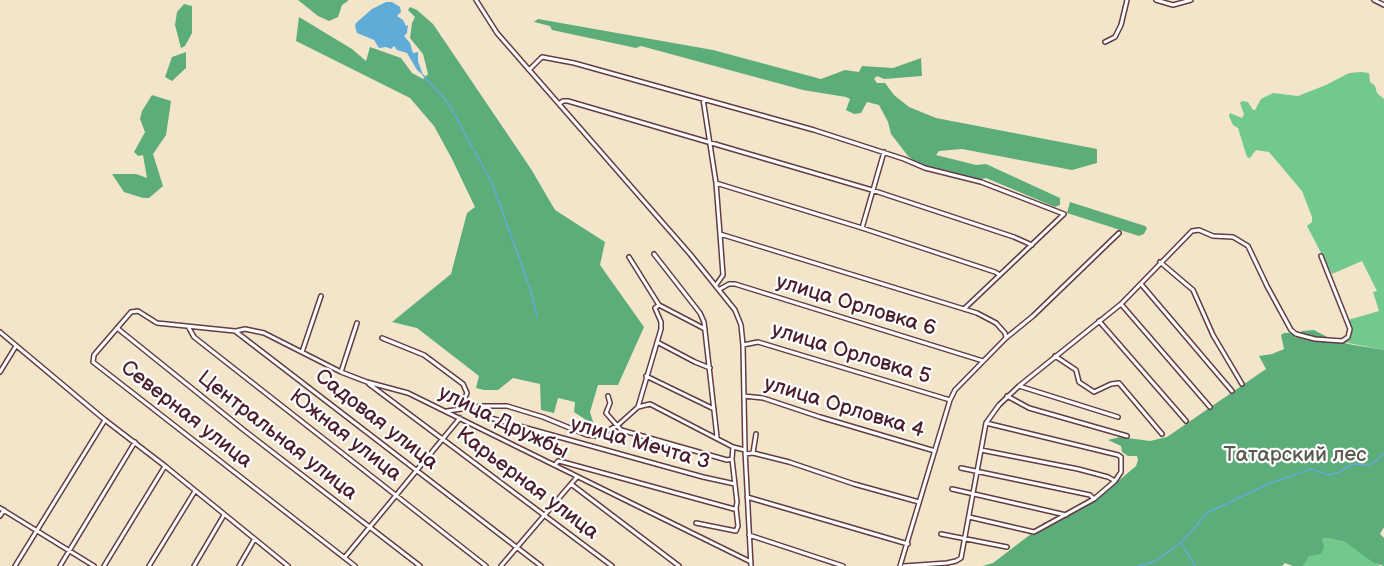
<!DOCTYPE html>
<html>
<head>
<meta charset="utf-8">
<style>
  body { margin:0 }
  canvas { display:block; background:#f2e5ca }
</style>
</head>
<body>
<canvas width="1384" height="566"></canvas>
<script>
const c = document.querySelector('canvas').getContext('2d');
c.lineJoin = 'round';
function paint(path, color) { c.fillStyle = color; c.fill(path, 'evenodd'); }
const shape = rows => new Path2D(rows.map(r => 'M' + r).join(''));
function stroke(path, color, width, dash) { c.strokeStyle = color; c.lineWidth = width; c.lineCap = dash ? 'butt' : 'round'; c.setLineDash(dash || []); c.stroke(path); }
function write(font, color, halo, rows, align = 'center') {
  c.font = font + ' "Balsamiq Sans",sans-serif'; c.lineWidth = 4.5; c.setLineDash([]); c.textBaseline = 'middle'; c.strokeStyle = halo; c.fillStyle = color; for (const [text, x, y, turn = 0] of rows) {
    c.save(); c.translate(x, y); c.rotate((+turn || 0) * Math.PI / 180); c.textAlign = isNaN(turn) ? turn : align; if (halo) c.strokeText(text, 0, 0); c.fillText(text, 0, 0); c.restore();
  }
}
const green = shape([
  [1361,72,1369,73,1370,82,1375,86,1377,93,1384,99,1384,350,1343,342,1349,337,1348,320,1379,311,1373,292,1377,291,1362,261,1332,274,1307,226,1312,222,1312,217,1302,191,1269,152,1256,150,1250,158,1247,157,1238,128,1233,125,1229,116,1230,113,1242,118,1244,114,1240,103,1242,101,1248,102,1253,110,1255,110,1261,99,1273,93,1298,96,1326,85,1349,73],
  [1327,538,1345,542,1380,566,1303,566,1308,556,1322,539]
]);
const forest = shape([
  [298,0,348,0,348,1,342,5,338,17,329,21,318,16],
  [184,4,192,6,192,33,185,46,181,48,175,25,177,12],
  [410,7,417,10,433,24,531,169,555,210,605,242,600,265,644,327,618,385,598,385,590,412,594,425,574,412,575,402,558,398,554,413,541,410,540,384,513,378,498,390,484,390,476,388,479,376,417,328,392,322,451,274,467,213,475,207,452,159,434,126,410,98,296,41,299,17,352,49,366,61,370,47,401,58,412,73,423,79,428,74,423,54,410,38,412,23,415,17,408,10],
  [538,19,713,50,821,79,845,70,859,72,862,66,893,68,921,58,922,76,884,79,877,76,874,79,877,83,885,83,894,95,909,107,936,118,1097,149,1097,163,1072,170,962,149,939,151,936,155,976,165,986,164,1060,198,1060,205,1055,207,986,178,977,180,937,171,917,163,908,156,891,134,888,122,879,105,867,102,861,113,854,114,846,110,850,99,846,97,803,90,641,46,636,48,552,30,550,26,534,22],
  [186,52,186,68,172,81,165,77,172,57],
  [152,95,171,101,166,135,153,154,163,186,149,198,143,198,124,192,112,174,136,174,147,178,143,155,138,156,134,152,145,132,140,119,142,111],
  [1070,202,1145,226,1147,228,1144,234,1139,236,1067,213],
  [1314,330,1329,338,1348,344,1384,350,1384,527,1380,534,1384,538,1384,566,1374,563,1345,542,1327,538,1322,539,1324,547,1321,554,1309,556,1303,566,1293,566,1285,563,1282,566,983,566,993,563,1031,534,1039,532,1043,523,1065,517,1097,499,1136,466,1138,460,1137,456,1128,456,1122,452,1121,446,1108,440,1120,437,1150,441,1167,437,1266,369,1259,356,1272,354,1284,349,1281,335,1284,333,1292,333,1296,338,1302,331]
]);
const water = shape([
  [386,2,392,2,400,7,401,12,397,16,403,20,406,26,408,25,407,33,404,36,410,43,413,53,418,52,418,61,423,75,417,70,407,53,397,50,394,46,391,49,386,47,379,48,374,40,357,33,355,26,356,23,372,9]
]);
const stream = shape([
  [423,75,448,103,492,183,531,291,537,316],
  [1139,566,1156,561,1180,543],
  [1195,566,1181,543,1207,513,1268,484,1311,469,1329,475,1339,472,1353,464,1368,465,1376,461,1384,453]
]);
const street = shape([
  [476,0,497,33,690,254,735,310,741,325,743,345,745,450,751,566],
  [1156,0,1173,5,1191,0],
  [1374,0,1384,5],
  [1105,42,1115,37,1121,25,1127,0],
  [529,70,542,57,574,63,814,130,904,159,925,168,981,182,1064,214,964,309],
  [703,99,716,183,720,234,723,275,716,285],
  [559,104,563,101,568,101,872,190,1014,237,1032,245],
  [716,183,862,228,995,272,1000,275],
  [862,228,884,152],
  [720,234,977,313,996,323,1005,333,1006,338],
  [654,254,700,313,704,322,717,437],
  [629,257,659,305],
  [1160,262,1193,290,1213,335,1242,384],
  [1141,284,1232,391],
  [720,289,729,284,735,284,983,361],
  [1121,304,1210,407],
  [659,305,705,329],
  [1099,321,1186,421],
  [117,328,245,431,420,566],
  [189,328,194,337,486,566],
  [236,331,245,329,264,333,341,372,367,382,408,393,751,562],
  [0,332,105,420,165,466,288,566],
  [382,338,424,355,463,384,467,393,462,405,464,408],
  [657,342,695,362,710,368],
  [743,345,758,342,950,400],
  [302,352,321,296],
  [1055,356,1076,370,1079,382,1094,392,1111,384,1119,383,1162,434],
  [0,372,16,346],
  [341,372,357,323],
  [646,376,714,409],
  [369,384,612,566],
  [1019,386,1118,417],
  [608,396,610,403,606,413,621,430,727,460,732,459],
  [744,396,763,398,820,417,935,451],
  [1007,396,1029,408,1127,436],
  [638,407,661,329,661,322,655,308,659,305],
  [471,408,476,414,703,477,735,484],
  [447,411,483,406,507,406,543,417,587,435,598,436,618,425,638,407,650,404,733,447,745,450],
  [981,450,1078,469,1108,477,1115,481],
  [753,453,756,434],
  [745,454,753,453,789,462,854,484,919,502],
  [555,465,558,461,563,462,734,509,736,508,737,502,732,459,733,447],
  [961,468,1090,495,1094,499],
  [571,484,679,566],
  [952,489,1066,515],
  [747,497,908,544],
  [0,508,94,566],
  [0,516,4,510],
  [969,517,1034,532,1094,499,1115,481,1121,472,1121,457,1118,455,986,423],
  [696,523,736,531,738,526,736,508],
  [941,534,1007,547],
  [749,535,843,566],
  [345,557,460,418],
  [15,566,105,420],
  [60,566,135,442],
  [104,566,165,466],
  [149,566,195,491],
  [194,566,224,515],
  [239,566,254,540],
  [355,566,93,362,94,355,131,312,138,311,157,323,235,331,541,566],
  [501,566,577,477],
  [900,566,950,400,955,390,1006,338,1033,316,1119,233],
  [904,566,947,563,956,561,961,558,986,423,999,405,1019,386,1121,304,1192,231,1199,230,1213,236,1233,237,1248,246,1267,286,1291,330,1296,334,1315,339,1342,341,1348,337,1350,329,1321,256]
]);
const streetNames = [
  ["улица Орловка 6",856,306,17],
  ["улица Орловка 5",851,354,17],
  ["улица Орловка 4",844,408,17],
  ["Северная улица",186,415,38],
  ["Садовая улица",376,420,38],
  ["улица Дружбы",503,423,26],
  ["Центральная улица",277,436,38],
  ["Южная улица",345,436,38],
  ["улица Мечта 3",640,444,16],
  ["Карьерная улица",527,484,37]
];
const parkNames = [
  ["Татарский лес",1295,456]
];
paint(green, '#71c98e');
paint(forest, '#5cad79');
paint(water, '#60acd8');
stroke(stream, '#60acd8', 1.5);
stroke(street, '#633d43', 6);
stroke(street, '#fff', 3);
write('21px', '#4a1f2b', '#fff', streetNames);
write('21px', '#585a4e', '#fff', parkNames);
</script>
</body>
</html>
